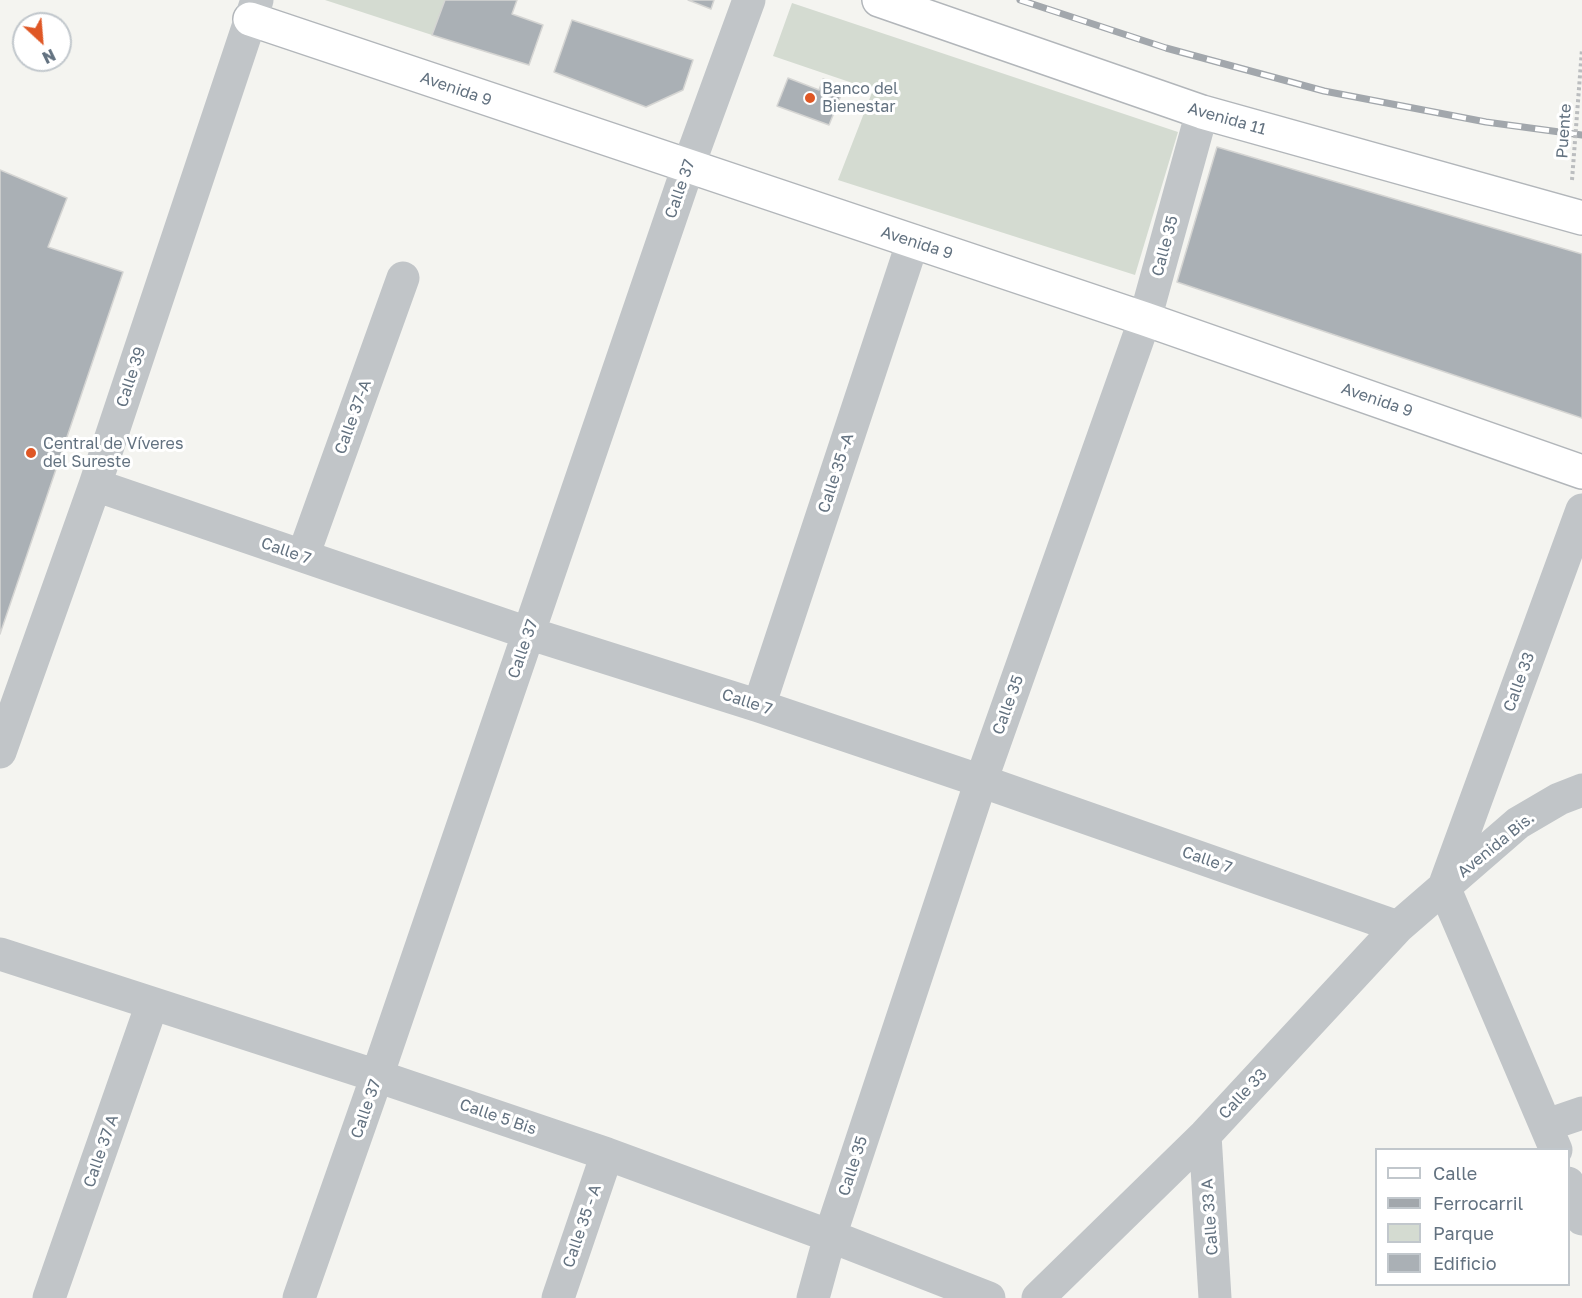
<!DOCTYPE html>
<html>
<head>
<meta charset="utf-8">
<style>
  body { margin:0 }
  #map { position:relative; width:1582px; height:1298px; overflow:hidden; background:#f4f4f0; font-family:"Golos Text",sans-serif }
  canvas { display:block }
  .legend { position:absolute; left:1375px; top:1148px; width:195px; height:138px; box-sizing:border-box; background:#fff; border:2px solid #c1c7cc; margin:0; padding:8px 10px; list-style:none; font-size:18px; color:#637280 }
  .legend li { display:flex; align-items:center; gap:12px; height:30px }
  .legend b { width:30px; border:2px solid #c1c7cc }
  .north { position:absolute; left:12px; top:12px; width:60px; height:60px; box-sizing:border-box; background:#fff; border:2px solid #c1c7cc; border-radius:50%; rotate:154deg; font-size:16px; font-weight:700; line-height:24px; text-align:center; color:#637280 }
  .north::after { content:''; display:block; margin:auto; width:21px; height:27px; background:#df5725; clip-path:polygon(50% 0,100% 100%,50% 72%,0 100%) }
</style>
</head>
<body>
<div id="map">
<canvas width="1582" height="1298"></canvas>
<ul class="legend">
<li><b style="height:8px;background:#fff"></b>Calle</li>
<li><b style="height:8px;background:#a2a7ac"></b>Ferrocarril</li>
<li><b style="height:16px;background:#d4dbd1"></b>Parque</li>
<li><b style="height:16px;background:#aab0b5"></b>Edificio</li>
</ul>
<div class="north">N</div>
</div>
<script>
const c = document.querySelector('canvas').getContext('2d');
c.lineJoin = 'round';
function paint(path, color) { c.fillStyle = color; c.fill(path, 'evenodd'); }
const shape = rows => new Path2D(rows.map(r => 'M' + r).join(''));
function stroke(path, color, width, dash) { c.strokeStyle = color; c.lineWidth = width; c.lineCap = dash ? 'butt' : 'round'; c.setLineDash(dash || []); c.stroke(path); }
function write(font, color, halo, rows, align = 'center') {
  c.font = font + ' "Golos Text",sans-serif'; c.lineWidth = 6; c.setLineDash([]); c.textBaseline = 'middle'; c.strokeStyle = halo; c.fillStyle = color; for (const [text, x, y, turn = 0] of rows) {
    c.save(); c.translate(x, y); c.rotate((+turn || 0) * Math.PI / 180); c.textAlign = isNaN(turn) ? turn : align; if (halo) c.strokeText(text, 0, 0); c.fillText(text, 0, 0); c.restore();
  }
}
const green = shape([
  [325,0,445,0,432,35],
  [792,3,1178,132,1135,275,838,180,873,90,773,56]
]);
const building = shape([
  [445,0,517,0,512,14,543,25,529,65,432,35,445,0],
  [688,0,714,0,711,9,688,0],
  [572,20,693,60,683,90,646,107,554,72,572,20],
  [788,78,819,90,823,79,844,88,829,125,777,106,788,78],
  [1217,147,1582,254,1582,418,1177,282,1217,147],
  [0,170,67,198,48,247,123,272,0,634,0,170]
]);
const minor = shape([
  [95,485,528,633,759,706,981,781,1398,927],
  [303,556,403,278],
  [759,706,913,241],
  [0,752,95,485,257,0],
  [0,954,377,1076,607,1154,830,1236,989,1298],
  [1547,1125,1582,1113],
  [1205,1135,1215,1298],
  [1556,1150,1444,887,1582,510],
  [1568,1183,1582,1219],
  [49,1298,152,1004],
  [299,1298,377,1076,688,167,749,0],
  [558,1298,607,1154],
  [813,1298,830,1236,981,781,1145,319,1202,112],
  [1038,1298,1205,1135,1398,927,1518,823,1559,799,1582,790]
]);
const major = shape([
  [879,0,1202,112,1582,218],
  [250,19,1145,319,1582,472]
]);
const rail = shape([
  [1020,0,1166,48,1324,91,1486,122,1582,135]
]);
const pathBridge = shape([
  [1572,180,1582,49]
]);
const markers = [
  [810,98,6,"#df5725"],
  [31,453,6,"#df5725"]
];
const streetNames = [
  ["Avenida 9",456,89,19],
  ["Avenida 11",1227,119,16],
  ["Puente",1564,131,-86],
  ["Calle 37",680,189,-71],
  ["Avenida 9",917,243,18],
  ["Calle 35",1165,246,-75],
  ["Calle 39",131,377,-72],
  ["Avenida 9",1377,400,19],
  ["Calle 37-A",353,417,-70],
  ["Calle 35 -A",836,473,-72],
  ["Calle 7",286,551,19],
  ["Calle 37",523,649,-71],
  ["Calle 33",1519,682,-70],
  ["Calle 7",747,702,18],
  ["Calle 35",1008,705,-70],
  ["Avenida Bis.",1496,845,-39],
  ["Calle 7",1207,860,19],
  ["Calle 33",1243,1094,-47],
  ["Calle 37",366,1109,-71],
  ["Calle 5 Bis",498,1117,19],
  ["Calle 37 A",101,1151,-71],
  ["Calle 35",853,1166,-72],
  ["Calle 33 A",1210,1217,-94],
  ["Calle 35 - A",582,1226,-71]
];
const poiNames = [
  ["Banco del",822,89],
  ["Bienestar",822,107],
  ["Central de Víveres",43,444],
  ["del Sureste",43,462]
];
paint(green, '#d4dbd1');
paint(building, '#aab0b5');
stroke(building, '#d5d5d3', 1.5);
stroke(major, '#b2b6ba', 36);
stroke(minor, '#c1c5c8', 33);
stroke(major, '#fff', 33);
stroke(rail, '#a2a7ac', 7);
stroke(rail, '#fff', 4.5, [14]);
stroke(pathBridge, '#bbbdbf', 4, [3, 3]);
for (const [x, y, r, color] of markers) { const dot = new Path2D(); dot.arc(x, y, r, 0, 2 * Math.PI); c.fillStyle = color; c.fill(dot); stroke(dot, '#fff', 2); }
write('16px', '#637280', '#fff', streetNames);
write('16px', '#637280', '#fff', poiNames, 'left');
</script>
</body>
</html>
